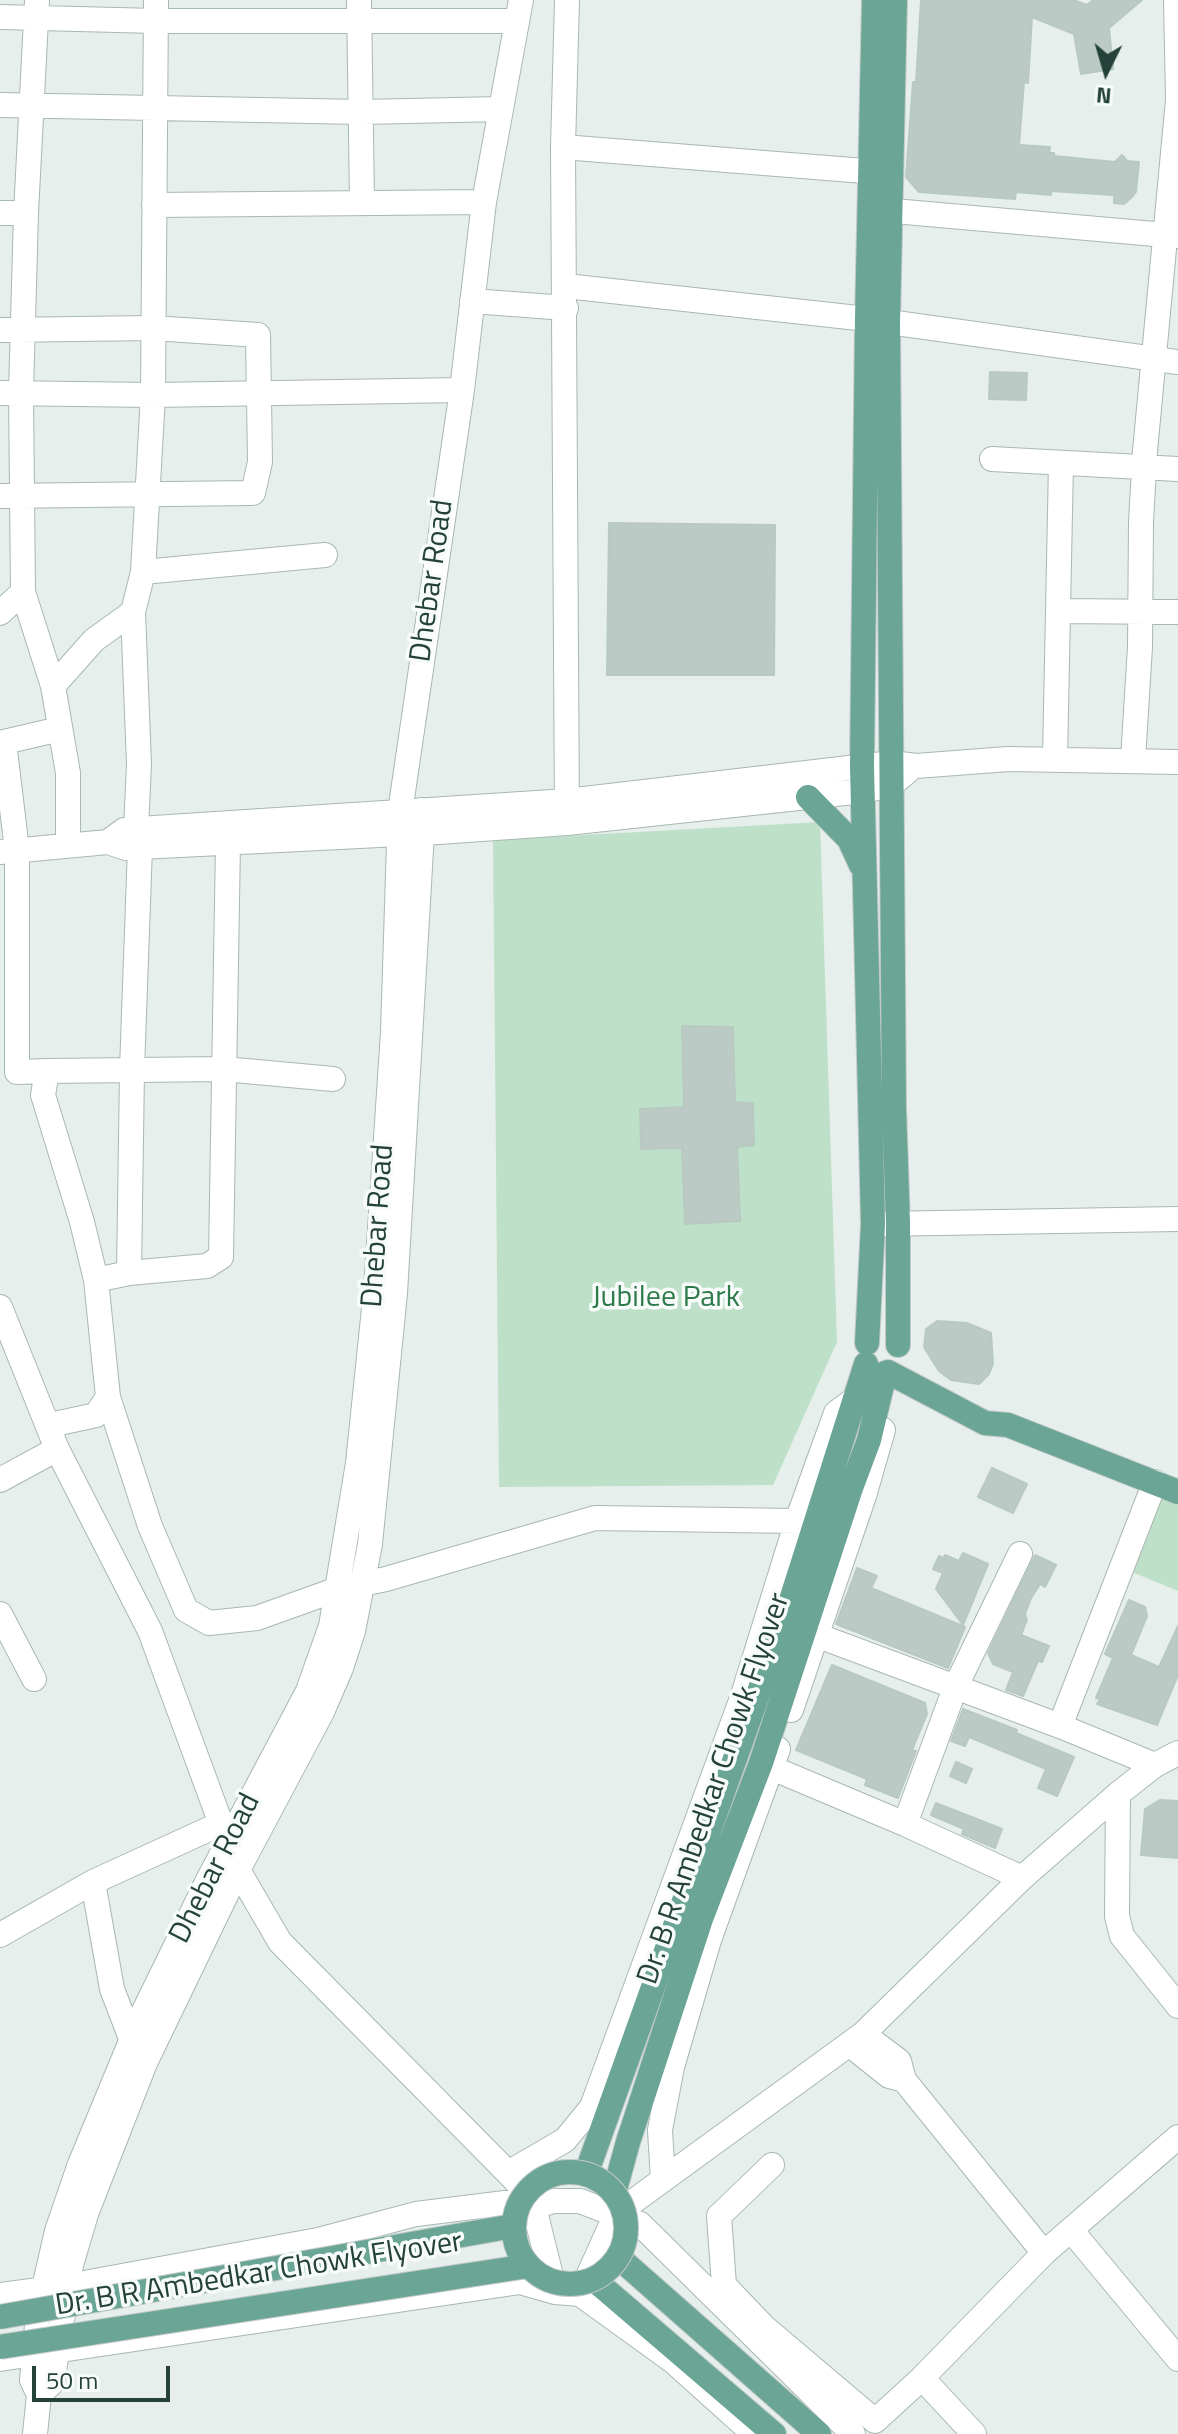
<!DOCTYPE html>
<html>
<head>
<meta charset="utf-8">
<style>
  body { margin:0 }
  #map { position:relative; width:1178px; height:2434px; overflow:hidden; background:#e6efeb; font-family:"Titillium Web",sans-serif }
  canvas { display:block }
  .north { position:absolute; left:1066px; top:32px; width:80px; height:80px; -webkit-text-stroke:6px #f7fbf9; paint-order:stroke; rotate:185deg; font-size:22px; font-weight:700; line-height:32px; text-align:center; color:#24423a }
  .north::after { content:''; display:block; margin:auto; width:28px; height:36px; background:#24423a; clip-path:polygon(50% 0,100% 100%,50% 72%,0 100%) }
  .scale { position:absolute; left:32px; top:2366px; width:138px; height:36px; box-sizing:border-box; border:4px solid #24423a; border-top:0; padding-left:10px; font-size:24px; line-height:28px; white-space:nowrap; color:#24423a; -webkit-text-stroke:6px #f7fbf9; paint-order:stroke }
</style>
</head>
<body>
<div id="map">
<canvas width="1178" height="2434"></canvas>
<div class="north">N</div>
<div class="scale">50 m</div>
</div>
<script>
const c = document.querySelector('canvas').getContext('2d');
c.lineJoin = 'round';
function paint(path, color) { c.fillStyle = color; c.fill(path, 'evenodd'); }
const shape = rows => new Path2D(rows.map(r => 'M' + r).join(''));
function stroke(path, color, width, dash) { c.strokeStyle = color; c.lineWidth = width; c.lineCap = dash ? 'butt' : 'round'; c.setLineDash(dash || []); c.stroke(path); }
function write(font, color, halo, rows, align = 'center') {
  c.font = font + ' "Titillium Web",sans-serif'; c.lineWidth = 7; c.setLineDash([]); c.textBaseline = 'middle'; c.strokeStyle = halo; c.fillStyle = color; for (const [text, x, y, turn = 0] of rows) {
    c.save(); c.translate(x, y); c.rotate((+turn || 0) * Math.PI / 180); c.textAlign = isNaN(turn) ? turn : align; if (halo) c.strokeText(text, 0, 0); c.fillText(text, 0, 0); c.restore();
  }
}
const green = shape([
  [820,822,837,1342,773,1485,499,1487,493,840],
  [1155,1482,1178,1492,1178,1591,1122,1568]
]);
const building = shape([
  [921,0,1073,0,1087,5,1093,0,1142,0,1109,28,1113,69,1081,74,1074,34,1032,17,1028,83,1024,82,1019,145,1050,147,1049,153,1054,153,1054,156,1115,162,1122,155,1127,161,1139,162,1136,192,1132,197,1124,204,1114,203,1114,195,1051,191,1051,195,1016,192,1015,199,919,192,906,177,913,82,916,82,921,0],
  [990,372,1027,373,1026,400,989,399,990,372],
  [609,523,775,525,774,675,607,675,609,523],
  [682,1026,733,1027,735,1102,753,1103,754,1145,737,1147,740,1221,685,1224,682,1148,641,1149,640,1109,684,1107,682,1026],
  [937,1321,967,1323,991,1333,993,1364,989,1374,979,1384,951,1380,939,1371,924,1347,926,1329,937,1321],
  [992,1468,1027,1484,1013,1513,978,1497,992,1468],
  [963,1553,988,1564,963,1625,936,1589,943,1573,933,1569,939,1556,944,1558,945,1555,959,1561,963,1553],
  [1035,1555,1056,1565,1045,1587,1040,1584,1031,1598,1025,1614,1027,1620,1021,1635,1049,1646,1042,1662,1038,1661,1023,1696,1006,1690,1013,1672,993,1664,988,1653,1035,1555],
  [857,1568,877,1576,871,1588,965,1627,948,1668,836,1624,857,1568],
  [1129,1600,1145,1607,1147,1616,1131,1655,1159,1667,1178,1626,1178,1675,1157,1725,1097,1704,1100,1699,1096,1698,1113,1658,1105,1654,1129,1600],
  [832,1665,925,1703,927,1714,912,1750,916,1751,898,1798,865,1785,867,1779,796,1750,832,1665],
  [963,1709,1017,1730,1016,1733,1074,1757,1057,1796,1038,1788,1046,1769,969,1737,965,1746,951,1741,963,1709],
  [956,1762,972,1769,966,1783,950,1776,956,1762],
  [1160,1800,1178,1801,1178,1858,1141,1855,1145,1809,1160,1800],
  [936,1803,1002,1829,995,1848,962,1834,964,1829,931,1815,936,1803]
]);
const minor = shape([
  [359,0,362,203],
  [567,0,563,147,567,818],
  [0,17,156,21,517,21],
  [0,105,362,112,501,109],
  [563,147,890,173],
  [154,205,484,202],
  [871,209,1178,236],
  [0,213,26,213],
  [566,286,867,319,1178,362],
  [472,301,566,308],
  [0,330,153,328,258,335,260,462,253,493,0,496],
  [0,393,153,395,462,390],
  [992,459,1178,469],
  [143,572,325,555],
  [23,592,53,686,68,773,68,845],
  [1058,611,1178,612],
  [0,613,23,592,21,393,26,213,37,0],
  [53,686,94,640,133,612],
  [1055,759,1061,463],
  [1133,759,1140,647,1141,522,1145,451,1178,100,1176,0],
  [136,829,139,764,133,612,143,572,153,395,156,0],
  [108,842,124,830,567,801,892,763,916,766,1008,759,1178,762],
  [0,852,108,842,126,848,140,847,439,832,567,823,863,791,891,785,907,772],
  [47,1071,17,1072,17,850,4,742,60,729],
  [879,1224,1178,1219],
  [129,1273,132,1070,140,847],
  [96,1280,129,1273,207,1266,221,1257,228,843],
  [0,1307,57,1449,150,1631,238,1870,280,1942,516,2181,534,2207,555,2292],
  [108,1397,150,1526,186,1610,209,1623,257,1618,338,1589,386,1579,595,1518,797,1521],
  [50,1425,96,1415,108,1397,96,1280,82,1222,43,1095,47,1071,224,1069,333,1079],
  [0,1480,57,1449],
  [0,1614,34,1679],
  [816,1635,1060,1726,1155,1765],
  [791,1710,864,1496,883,1430],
  [1060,1726,1155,1482],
  [772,1768,905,1824,1022,1878],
  [1118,1794,1117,1916,1122,1936,1178,2006],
  [905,1824,955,1688,1020,1554],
  [93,1882,112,1989,132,2041],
  [0,1935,93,1882,220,1824],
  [863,2034,899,2061,904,2080,1044,2253],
  [849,2044,889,2076,904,2080],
  [772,2165,719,2216,724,2285,764,2327,875,2421,922,2378,1044,2253,1178,2137],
  [508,2173,565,2140,592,2107,742,1698,797,1521,836,1413,855,1399],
  [663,2180,660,2130,672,2067,709,1940,778,1749],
  [1071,2230,1178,2359],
  [580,2294,616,2214,863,2034,1022,1878,1118,1794,1155,1765,1178,1753],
  [0,2295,68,2286,318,2240,416,2214,505,2203,534,2207,553,2201,580,2201,640,2224,853,2434],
  [0,2359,520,2282,555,2292,580,2294,674,2362,754,2434],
  [922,2378,974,2434],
  [39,2395,52,2383,71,2265,86,2214,145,2063,238,1870,322,1712,341,1668,353,1631,370,1544,395,1293,422,833,421,810],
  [35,2434,39,2395,32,2380,38,2314,57,2231,80,2164,141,2017,209,1878,308,1691,331,1626,358,1463,376,1289,393,1032,400,812,462,390,484,202,521,0]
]);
const major = shape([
  [895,0,888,322,894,1106,898,1224,898,1345],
  [808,797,849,839,861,865],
  [867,1343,873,1224,862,766,867,319,874,0],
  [888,1372,985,1423,1008,1425,1178,1492],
  [586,2174,785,1619,866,1364],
  [614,2193,628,2142,701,1919,761,1763,851,1488,869,1440,885,1373],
  [618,2257,819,2434],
  [593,2279,774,2434]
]);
const majorBridge = shape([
  '514 2228a56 56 0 1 1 112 0a56 56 0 1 1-112 0Z',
  [0,2317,513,2226],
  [0,2347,528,2266]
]);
const streetNames = [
  ["Dhebar Road",433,581,-82],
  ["Dhebar Road",379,1226,-86],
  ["Dr. B R Ambedkar Chowk Flyover",715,1789,-71],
  ["Dhebar Road",216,1869,-63],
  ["Dr. B R Ambedkar Chowk Flyover",259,2275,-9]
];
const parkNames = [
  ["Jubilee Park",666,1299]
];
paint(green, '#bfe0c8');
paint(building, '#bbcac4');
stroke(building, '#b8c9c2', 2);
stroke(minor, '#a8b8b2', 26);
stroke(major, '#c2cac8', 26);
stroke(minor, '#fff', 24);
stroke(major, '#6aa596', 24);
stroke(majorBridge, '#c2cac8', 26, []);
stroke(majorBridge, '#6aa596', 24);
write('30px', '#24423a', '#f7fbf9', streetNames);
write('30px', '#2d7a4b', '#f7fbf9', parkNames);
</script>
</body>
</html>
